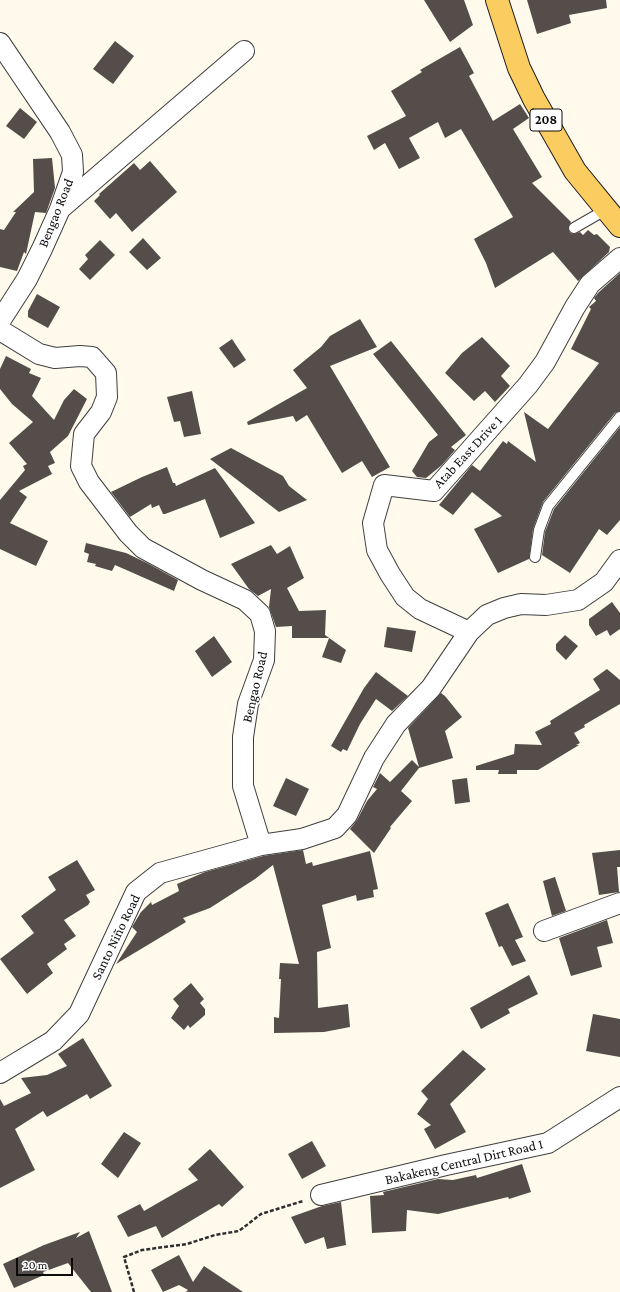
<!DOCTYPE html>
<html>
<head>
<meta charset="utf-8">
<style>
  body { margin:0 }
  #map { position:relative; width:620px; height:1292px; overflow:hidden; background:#fffaec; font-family:"Crimson Pro",serif }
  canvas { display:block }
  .scale { position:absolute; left:16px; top:1258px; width:57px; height:18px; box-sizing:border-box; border:2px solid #0c0c0c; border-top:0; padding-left:5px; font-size:12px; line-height:14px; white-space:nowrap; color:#0c0c0c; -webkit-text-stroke:3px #fff; paint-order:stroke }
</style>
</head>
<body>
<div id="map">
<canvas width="620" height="1292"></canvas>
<div class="scale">20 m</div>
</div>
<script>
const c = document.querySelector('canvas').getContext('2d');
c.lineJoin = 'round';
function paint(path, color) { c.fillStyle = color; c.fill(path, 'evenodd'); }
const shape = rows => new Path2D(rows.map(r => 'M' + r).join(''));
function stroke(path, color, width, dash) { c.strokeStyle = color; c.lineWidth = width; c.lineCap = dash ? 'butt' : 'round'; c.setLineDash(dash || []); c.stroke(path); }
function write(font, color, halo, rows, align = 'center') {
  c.font = font + ' "Crimson Pro",serif'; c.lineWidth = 4; c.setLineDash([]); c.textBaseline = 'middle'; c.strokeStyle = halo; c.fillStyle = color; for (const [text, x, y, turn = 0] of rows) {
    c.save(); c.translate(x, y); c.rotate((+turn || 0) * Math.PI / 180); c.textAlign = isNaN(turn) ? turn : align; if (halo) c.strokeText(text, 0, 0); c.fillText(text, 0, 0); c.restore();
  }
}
const building = shape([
  [424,0,464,0,473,25,450,42],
  [527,0,606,0,607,8,569,15,571,23,537,34],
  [115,41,134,56,113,84,93,69],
  [460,47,474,73,469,76,493,121,520,104,529,118,513,129,542,177,532,183,571,222,568,228,570,233,574,234,580,232,583,235,588,230,594,235,597,234,610,247,609,252,578,281,553,252,495,288,486,263,474,239,513,217,461,129,445,138,438,122,409,138,420,158,399,169,385,143,374,150,367,136,406,116,391,91,422,72,420,70],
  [20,108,37,122,24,139,6,126],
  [52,158,55,188,46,213,35,212,26,254,24,252,17,271,0,267,0,229,4,230,16,212,13,212,34,192,33,159],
  [150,161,177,192,132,232,116,213,110,219,94,201,100,195,99,194,134,163,140,170],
  [143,238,161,258,147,270,129,252],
  [100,240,115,255,90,280,79,269,88,259,85,255],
  [620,273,620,411,615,413,543,502,533,529,529,559,498,573,474,529,502,516,472,492,453,515,439,505,472,465,480,471,503,441,507,444,508,441,536,462,524,412,548,429,599,363,571,349,591,309,589,307,596,301,594,298,599,292],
  [37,294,60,307,48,328,28,317,28,311],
  [360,319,377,347,330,366,390,467,372,477,362,461,342,473,307,415,296,422,293,416,248,425,247,422,307,388,293,370,321,347,330,336],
  [482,337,510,366,501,376,510,386,495,402,485,391,474,401,445,373,462,353],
  [232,339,246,360,234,368,219,348],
  [391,341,466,435,451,447,455,450,442,465,426,478,417,477,412,471,429,442,438,435,373,354],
  [6,356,31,369,29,373,41,378,32,396,54,420,64,400,74,389,87,399,68,436,50,452,55,463,48,466,52,474,19,491,27,497,10,523,48,541,36,566,0,549,0,500,25,470,23,466,27,464,9,443,33,422,12,404,0,389,0,369],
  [192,391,201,434,184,437,180,421,174,422,167,397],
  [620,427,620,520,607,535,599,529,570,573,542,555,545,532,554,509],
  [231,448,283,476,289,486,307,500,279,512,210,459],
  [167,467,173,483,175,483,176,486,215,468,255,523,220,538,205,499,165,514,163,514,159,505,152,508,151,504,130,517,111,492,142,477],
  [86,543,126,553,147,563,178,580,174,591,115,565,112,571,95,566,96,564,87,562,89,554,84,552],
  [271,545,277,554,290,546,304,578,287,588,299,611,326,610,325,635,346,650,341,663,322,657,329,638,292,638,292,626,276,627,269,607,271,589,258,596,249,589,231,564],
  [612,602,620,613,620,629,610,636,607,630,596,636,589,625,589,619],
  [387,627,416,631,412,652,384,647],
  [565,635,578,646,566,660,556,650,556,644],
  [214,636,232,662,212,677,195,651],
  [607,669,620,680,620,704,584,725,585,727,574,733,580,743,576,745,579,745,538,770,517,770,517,774,498,774,499,770,476,770,476,766,514,754,515,744,542,745,535,732,551,724,550,721,600,690,593,679],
  [376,672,408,696,392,711,376,699,360,724,347,751,343,749,341,752,331,746,364,688],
  [441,693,445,696,462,717,445,731,453,758,419,768,401,791,412,801,390,827,391,828,374,853,350,829,357,820,367,801,377,789,373,787,380,773,390,782,412,760,419,767,408,728],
  [286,778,309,789,296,816,273,806],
  [467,778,470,802,455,804,452,780],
  [303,850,306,864,312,862,313,866,370,851,378,889,373,890,374,897,357,901,356,895,322,905,331,948,317,952,318,1008,348,1004,350,1027,324,1032,274,1033,274,1017,279,1018,281,979,279,979,280,963,299,964,273,865,255,879,210,908,183,918,186,922,116,964,137,932,132,927,141,912,151,902,152,905,179,891,177,884,205,872,263,856],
  [620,850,620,867,617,867,619,892,599,895,592,853],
  [77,860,95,890,86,895,90,902,88,905,64,920,76,936,64,944,67,949,47,964,53,973,27,994,0,959,34,933,21,916,56,890,48,877],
  [555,877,566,911,552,916,543,881],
  [508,903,523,937,515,940,526,961,512,966,502,946,499,947,485,913],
  [607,920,613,943,597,947,602,967,571,976,559,938],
  [529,975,538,994,508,1009,510,1013,481,1029,470,1008],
  [191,983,204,999,200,1003,205,1009,205,1015,190,1028,188,1025,184,1030,171,1018,179,1006,173,999],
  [593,1014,620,1019,620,1057,586,1051],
  [83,1038,112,1086,90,1099,87,1094,47,1117,43,1111,15,1129,35,1170,0,1188,0,1099,4,1106,31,1093,21,1078,47,1075,67,1066,58,1054],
  [463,1050,486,1069,450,1104,466,1132,435,1149,424,1129,431,1125,417,1114,428,1099,421,1091],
  [124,1132,141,1143,118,1178,101,1164],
  [312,1141,326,1166,302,1179,288,1154],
  [210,1149,244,1187,222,1207,219,1204,162,1238,156,1226,128,1237,117,1216,140,1204,144,1211,198,1180,188,1169],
  [522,1164,531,1192,509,1199,508,1197,438,1214,407,1210,406,1231,372,1233,370,1196,384,1195,383,1192,438,1179,453,1180,476,1175,477,1178],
  [341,1202,346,1245,327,1249,324,1237,305,1244,291,1217,322,1206],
  [89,1231,112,1292,91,1292,68,1263,43,1272,44,1275,14,1288,3,1264,44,1245,80,1232,76,1238],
  [179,1255,193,1282,204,1266,243,1292,186,1292,188,1290,179,1285,163,1292,151,1270]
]);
const path = shape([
  [134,1292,124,1257,142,1250,187,1244,215,1235,239,1231,261,1214,303,1201]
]);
const service = shape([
  [574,228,607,209],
  [535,557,539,530,548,506,620,417]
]);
const minor = shape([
  [0,43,60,132,72,155,73,172,60,209,42,249,27,279,0,321],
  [60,209,244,51],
  [0,330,39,354,55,358,80,356,92,357,106,373,107,397,101,412,84,434,81,466,89,482,128,533,143,548,202,580,245,600,260,614,265,631,264,660,248,704,243,737,243,786,261,845],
  [469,632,420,609,405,597,390,574,377,550,373,523,384,485,434,491,528,385,545,362,575,307,590,284,620,258],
  [544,931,620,903],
  [0,1073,53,1041,79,1014,136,892,160,873,261,845,302,839,335,828,347,815,374,758,396,724,431,688,469,632,487,615,504,608,521,604,546,605,578,600,604,582,620,560],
  [321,1195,446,1165,548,1143,620,1097]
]);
const primary = shape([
  [497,0,519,68,534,99,575,171,620,226]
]);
const shields = [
  [546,120,32]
];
const shieldNames = [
  ["208",546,120]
];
const streetNames = [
  ["Bengao Road",56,213,-68],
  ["Atab East Drive 1",468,452,-47],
  ["Bengao Road",255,687,-77],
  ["Santo Niño Road",116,937,-64],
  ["Bakakeng Central Dirt Road 1",464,1162,-13]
];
paint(building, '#554d49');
stroke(service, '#3f3f3f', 12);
stroke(minor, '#3f3f3f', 22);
stroke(primary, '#1d1d1d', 24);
stroke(path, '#2e2e2e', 2.5, [4, 2]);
stroke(service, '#fff', 10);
stroke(minor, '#fff', 20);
stroke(primary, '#fbcd60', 22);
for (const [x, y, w] of shields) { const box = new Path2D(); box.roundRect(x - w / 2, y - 11, w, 22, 3); c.fillStyle = '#fff'; c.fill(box); stroke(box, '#0c0c0c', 1); }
write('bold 13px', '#0c0c0c', null, shieldNames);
write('14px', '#0c0c0c', '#fff', streetNames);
</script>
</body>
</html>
